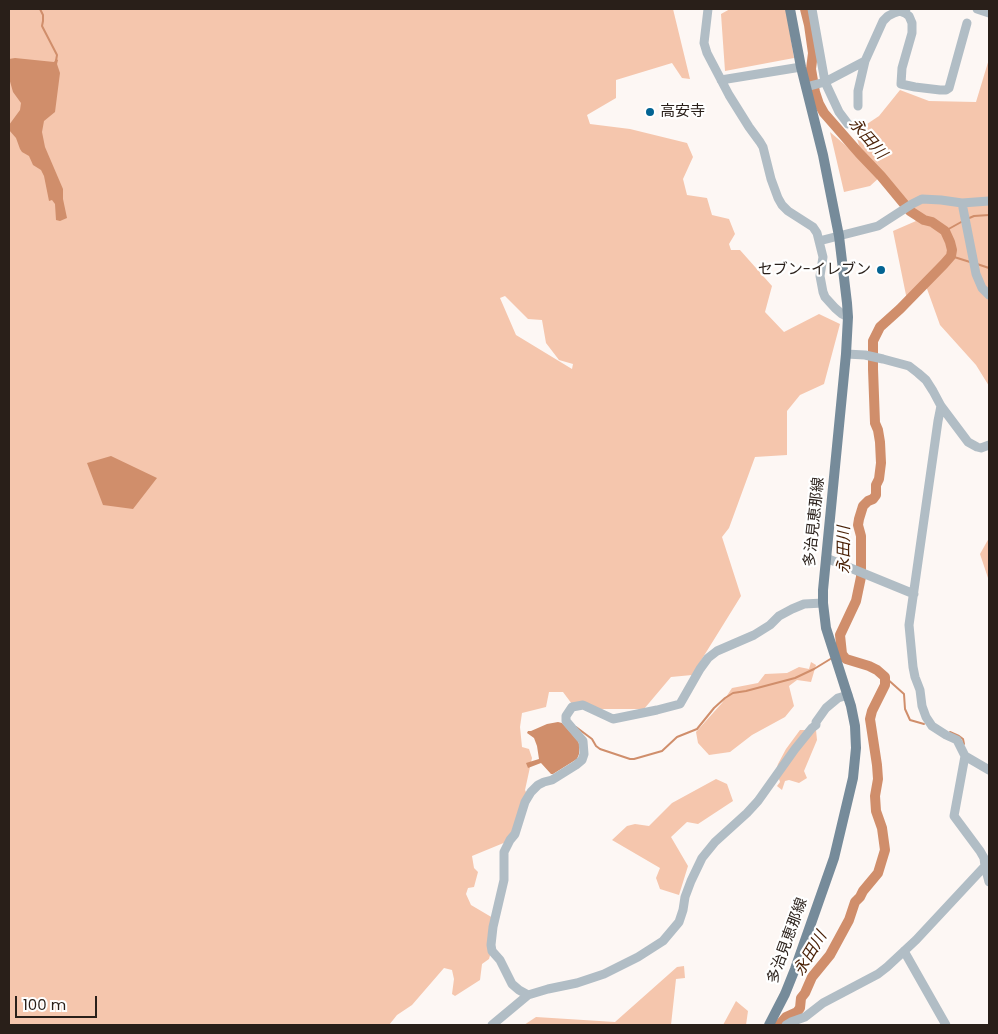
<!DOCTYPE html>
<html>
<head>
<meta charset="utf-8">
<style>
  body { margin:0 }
  #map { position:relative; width:998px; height:1034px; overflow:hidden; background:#fdf7f4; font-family:Poppins,sans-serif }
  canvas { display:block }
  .frame { position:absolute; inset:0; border:10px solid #291f19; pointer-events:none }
  .scale { position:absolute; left:15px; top:996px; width:82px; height:22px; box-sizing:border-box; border:2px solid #291f19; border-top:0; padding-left:6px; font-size:15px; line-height:18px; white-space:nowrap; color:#291f19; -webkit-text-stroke:4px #fff; paint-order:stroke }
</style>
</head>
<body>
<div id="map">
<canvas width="998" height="1034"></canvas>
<div class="frame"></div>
<div class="scale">100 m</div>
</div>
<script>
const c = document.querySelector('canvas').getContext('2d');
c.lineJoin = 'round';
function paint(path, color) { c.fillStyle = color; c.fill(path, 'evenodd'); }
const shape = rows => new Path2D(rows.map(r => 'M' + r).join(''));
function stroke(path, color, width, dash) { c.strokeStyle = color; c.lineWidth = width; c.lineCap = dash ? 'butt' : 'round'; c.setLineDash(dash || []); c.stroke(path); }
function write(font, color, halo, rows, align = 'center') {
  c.font = font + ' Poppins,"Noto Sans JP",sans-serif'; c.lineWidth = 4.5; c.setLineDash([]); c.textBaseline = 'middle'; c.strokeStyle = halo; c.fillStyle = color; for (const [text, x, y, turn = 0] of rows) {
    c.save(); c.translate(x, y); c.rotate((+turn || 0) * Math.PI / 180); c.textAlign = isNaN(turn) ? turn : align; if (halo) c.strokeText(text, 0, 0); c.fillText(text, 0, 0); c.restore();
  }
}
const green = shape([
  [9,9,673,9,690,79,682,78,672,63,616,80,616,98,587,115,590,124,630,129,687,143,693,157,683,179,687,195,707,198,712,215,729,219,735,234,729,244,731,250,740,250,772,286,765,312,784,332,819,314,840,324,824,384,800,395,787,411,787,455,755,457,729,528,722,537,741,596,692,675,671,677,644,709,584,709,572,704,563,692,549,692,546,707,522,713,520,727,522,747,529,749,532,758,525,790,527,794,516,825,506,842,472,856,474,868,478,872,474,887,468,888,466,894,471,905,493,918,491,952,489,959,482,964,480,980,455,996,452,994,454,979,452,970,444,968,412,1005,397,1015,389,1025,9,1025],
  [505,296,528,319,542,320,546,343,559,360,573,364,572,369,516,335,500,298],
  [730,9,786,9,794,58,725,71,721,14],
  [989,59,989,386,976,365,940,325,926,286,926,283,907,300,893,231,916,221,880,177,870,186,844,192,830,132,872,168,862,155,855,132,879,116,900,90,929,101,976,102],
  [989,538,989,581,980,554],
  [811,662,816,665,811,682,797,680,789,686,794,706,785,717,752,735,730,752,709,755,698,743,696,732,722,703,732,688,758,683,765,674,787,673,799,667,809,669],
  [800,730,816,730,817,740,804,771,807,778,799,783,789,780,785,781,782,790,777,786,780,782,776,770,778,764,786,749],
  [716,779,727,784,733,801,698,824,687,822,671,837,688,866,679,895,660,889,656,878,660,868,612,840,627,826,635,824,649,826,672,803],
  [684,966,685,978,676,979,671,1025,524,1025,536,1017,615,1022,677,967],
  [736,1001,748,1011,746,1025,723,1025]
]);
const water = shape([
  [15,58,54,62,56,59,58,60,57,64,60,73,55,112,44,121,42,132,45,147,63,189,63,199,67,218,60,221,56,220,55,204,52,200,49,201,44,176,41,170,33,165,29,156,22,152,20,149,16,138,9,130,9,125,20,110,21,103,13,92,9,78,9,59],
  [111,456,157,478,133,509,103,505,87,463],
  [558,722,562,723,578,741,579,744,579,754,577,759,553,774,551,774,541,763,528,768,526,763,539,759,537,746,534,738,527,733,528,731,531,731,547,724]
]);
const stream = shape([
  [40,9,43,15,43,21,42,26,57,55,56,61],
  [967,219,974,216,989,215],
  [945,231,963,221],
  [951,256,970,262],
  [977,264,989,268],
  [885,677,904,694,905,709,910,720,924,724],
  [576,727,592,739,596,746,600,749,630,759,634,759,662,751,677,737,697,729,714,708,725,698,733,693,746,691,795,678,814,669,832,658],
  [950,732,959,736,963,739,964,744]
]);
const river = shape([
  [779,1025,786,1017,797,1012,800,1008,801,998,805,993,812,977,830,955,849,920,855,902,860,897,863,891,878,873,885,850,882,828,876,811,875,796,878,779,877,765,870,719,872,711,885,685,885,677,877,670,869,666,846,659,842,654,840,635,856,601,861,577,861,536,858,525,859,519,863,506,868,501,873,499,876,495,876,485,879,479,881,463,880,442,878,430,875,423,873,369,873,341,880,327,900,309,944,264,951,256,952,250,950,242,945,231,932,222,924,220,910,211,881,176,859,153,824,113,819,104,815,92,811,69,813,53,809,25,805,9]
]);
const minor = shape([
  [708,9,704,43,707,53,729,95,749,127,760,142,763,147,771,179,778,198,782,205,788,211,813,227,817,233,819,241,878,226,912,204,922,199,941,200,962,203,989,201],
  [812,9,825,82,839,112,848,124],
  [977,9,989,13],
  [905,13,909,16,912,23,912,33,902,68,901,84,915,87,940,90,946,90,949,88,967,23],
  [721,80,801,67],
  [806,87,825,82,865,61,883,21,888,16,894,13,900,11,905,13,906,9],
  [858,106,858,91,865,61],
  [962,203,976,274,982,288,989,295],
  [819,241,823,257,820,276,823,292,825,297,835,308,842,314,848,317],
  [846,354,865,355,883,359,909,366,918,373,926,380,933,391,941,406,968,442,977,447,981,448,989,445],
  [941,406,938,421,909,625,913,667,915,677,920,690,922,706,926,717,932,726,946,735,957,740,965,756,954,816,980,851,984,858,985,866,989,882],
  [826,558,914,594],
  [965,756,989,770],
  [904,951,946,1025],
  [528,995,519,990,512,984,500,960,492,951,491,945,493,927,504,880,504,852,510,840,515,834,525,802,531,792,538,785,544,782,552,780,576,765,582,760,584,754,583,741,566,721,566,716,572,707,583,705,613,719,657,710,680,704,700,669,708,658,717,651,754,635,770,625,779,616,792,609,804,604,823,603],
  [492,1025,528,995,548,989,577,983,604,974,638,957,663,941,679,922,683,910,685,897,691,881,702,858,715,842,747,813,758,801,795,749,812,728,816,725,816,722,826,708,838,698,848,695],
  [786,1025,791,1022,805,1017,823,1003,878,974,887,967,916,940,985,866]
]);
const major = shape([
  [769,1025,785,994,795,969,834,858,853,778,856,748,855,726,851,706,826,628,823,603,823,590,846,354,848,317,847,303,839,236,823,155,801,67,790,9]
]);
const markers = [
  [650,112,5,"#036493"],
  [881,270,5,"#036493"]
];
const poiNames = [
  ["高安寺",660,112],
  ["セブン-イレブン",871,270,"right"]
];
const streetNames = [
  ["多治見恵那線",815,522,-84],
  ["多治見恵那線",788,941,-70]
];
const waterNames = [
  ["永田川",867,139,49],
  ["永田川",845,550,-90],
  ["永田川",811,954,-59]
];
paint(green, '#f5c6ad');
paint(water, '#d08e6b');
stroke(stream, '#d08e6b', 2);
stroke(river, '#d08e6b', 10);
stroke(minor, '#b1bdc5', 9);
stroke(major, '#768b9a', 10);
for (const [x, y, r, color] of markers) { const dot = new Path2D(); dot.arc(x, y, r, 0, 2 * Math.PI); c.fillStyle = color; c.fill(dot); stroke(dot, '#fff', 2); }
write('15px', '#291f19', '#fff', poiNames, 'left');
write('15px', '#291f19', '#fff', streetNames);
write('italic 16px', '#491f04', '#fff', waterNames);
</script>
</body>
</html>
